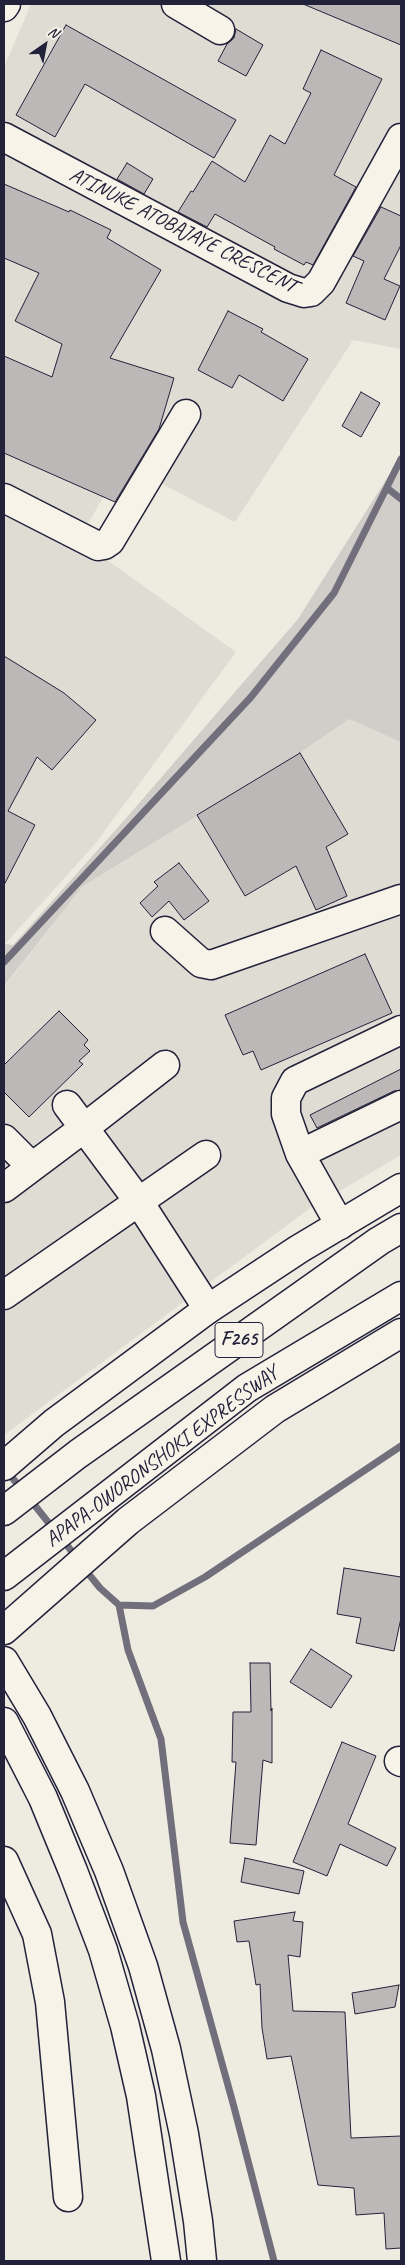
<!DOCTYPE html>
<html>
<head>
<meta charset="utf-8">
<style>
  body { margin:0 }
  #map { position:relative; width:405px; height:2265px; overflow:hidden; background:#eeebe1; font-family:Caveat,sans-serif }
  canvas { display:block }
  .frame { position:absolute; inset:0; border:5px solid #22223b; pointer-events:none }
  .north { position:absolute; left:20px; top:20px; width:50px; height:50px; -webkit-text-stroke:4px #f7f3e8; paint-order:stroke; rotate:33deg; font-size:14px; font-weight:700; line-height:20px; text-align:center; color:#22223b }
  .north::after { content:''; display:block; margin:auto; width:18px; height:22px; background:#22223b; clip-path:polygon(50% 0,100% 100%,50% 72%,0 100%) }
</style>
</head>
<body>
<div id="map">
<canvas width="405" height="2265"></canvas>
<div class="frame"></div>
<div class="north">N</div>
</div>
<script>
const c = document.querySelector('canvas').getContext('2d');
c.lineJoin = 'round';
function paint(path, color) { c.fillStyle = color; c.fill(path, 'evenodd'); }
const shape = rows => new Path2D(rows.map(r => 'M' + r).join(''));
function stroke(path, color, width, dash) { c.strokeStyle = color; c.lineWidth = width; c.lineCap = dash ? 'butt' : 'round'; c.setLineDash(dash || []); c.stroke(path); }
function write(font, color, halo, rows, align = 'center') {
  c.font = font + ' Caveat,sans-serif'; c.lineWidth = 4; c.setLineDash([]); c.textBaseline = 'middle'; c.strokeStyle = halo; c.fillStyle = color; for (const [text, x, y, turn = 0] of rows) {
    c.save(); c.translate(x, y); c.rotate((+turn || 0) * Math.PI / 180); c.textAlign = isNaN(turn) ? turn : align; if (halo) c.strokeText(text, 0, 0); c.fillText(text, 0, 0); c.restore();
  }
}
const built = shape([
  [31,4,401,4,401,349,353,340,235,522,122,463,79,540,236,652,95,844,5,944,4,67],
  [349,719,401,742,401,1155,309,1209,4,1435,4,987,83,886,300,753]
]);
const green = shape([
  [401,456,401,742,349,719,300,753,83,886,4,986,4,944,13,945,128,816,298,619]
]);
const stream = shape([
  [387,488,401,499],
  [4,962,251,697,334,593,401,459],
  [7,1471,22,1490],
  [29,1498,55,1531],
  [62,1539,77,1558],
  [83,1567,100,1588,119,1605,153,1606,205,1577,401,1446],
  [119,1605,128,1650,161,1739,183,1922,234,2107,274,2261]
]);
const building = shape([
  [303,4,401,4,401,45,303,4],
  [66,25,236,120,214,158,85,84,55,137,16,115,66,25],
  [236,29,263,45,246,76,218,61,227,44,234,38,236,29],
  [321,50,382,79,334,175,356,187,313,265,306,262,304,265,274,249,275,247,215,214,207,227,178,212,191,191,193,192,212,161,245,182,270,135,285,144,311,93,303,89,321,50],
  [127,163,153,179,144,194,117,179,127,163],
  [4,184,69,212,70,210,111,230,107,238,161,270,110,358,174,378,159,429,115,502,4,453,4,356,52,377,62,344,15,321,39,273,4,258,4,184],
  [381,207,401,216,401,245,384,279,400,286,385,320,346,303,364,261,353,256,381,207],
  [228,311,263,329,261,332,308,359,283,401,239,375,232,388,198,370,228,311],
  [361,392,380,403,361,437,342,426,361,392],
  [4,656,64,693,96,720,52,770,37,757,8,811,35,825,4,885,4,656],
  [300,753,348,834,326,847,347,896,316,910,296,866,245,896,197,815,300,753],
  [179,863,209,901,184,920,169,901,152,917,140,903,158,886,154,882,179,863],
  [365,954,392,1013,261,1070,253,1051,243,1055,225,1015,365,954],
  [59,1011,88,1040,84,1045,90,1051,79,1061,83,1064,29,1117,4,1092,4,1065,59,1011],
  [401,1069,401,1090,394,1091,317,1128,310,1115,401,1069],
  [344,1568,401,1577,401,1618,394,1651,356,1643,361,1618,337,1614,344,1568],
  [311,1649,352,1676,331,1708,290,1682,311,1649],
  [250,1663,270,1663,271,1711,272,1708,272,1763,263,1760,256,1845,230,1843,236,1762,232,1762,233,1712,251,1712,250,1663],
  [342,1742,376,1756,348,1824,396,1848,387,1866,340,1844,327,1876,293,1862,342,1742],
  [245,1858,304,1871,299,1894,241,1882,245,1858],
  [295,1912,293,1921,303,1922,300,1957,288,1955,293,2011,345,2012,351,2138,401,2136,401,2248,386,2249,384,2213,356,2215,354,2188,318,2185,291,2056,267,2059,262,2028,260,1984,256,1985,249,1941,237,1942,234,1921,295,1912],
  [399,1985,395,2007,355,2014,352,1993,399,1985]
]);
const minor = shape([
  [176,4,220,30],
  [4,137,288,288,304,293,311,292,321,282,401,138],
  [4,498,98,546,104,545,110,541,186,414],
  [165,931,201,963,211,965,401,899],
  [67,1105,139,1202,208,1309],
  [4,1139,32,1167],
  [300,1154,401,1105],
  [4,1188,84,1128,165,1065],
  [340,1225,300,1154,286,1114,286,1098,295,1081,401,1030],
  [4,1295,206,1155],
  [399,1761,401,1762],
  [4,1861,37,1934,50,2002,68,2197]
]);
const major = shape([
  [4,7,6,4],
  [4,1466,54,1423,208,1309,299,1249,401,1188],
  [4,1630,128,1521,275,1409,401,1333],
  [4,1661,37,1716,75,1791,109,1871,143,1966,166,2049,184,2134,198,2221,202,2261],
  [4,1722,43,1798,73,1871,103,1950,125,2026,141,2096,166,2261]
]);
const highway = shape([
  [4,1511,78,1454,379,1241,401,1228],
  [4,1576,247,1388,401,1296]
]);
const shields = [
  [239,1340,48]
];
const shieldNames = [
  ["F265",239,1340]
];
const streetNames = [
  ["ATINUKE ATOBAJAYE CRESCENT",183,231,27],
  ["APAPA-OWORONSHOKI EXPRESSWAY",162,1457,-37]
];
paint(built, '#dfdcd4');
paint(green, '#d1cdc9');
stroke(stream, '#716f7b', 7);
paint(building, '#bbb8b7');
stroke(building, '#22223b', 1);
stroke(minor, '#22223b', 31);
stroke(major, '#22223b', 31);
stroke(highway, '#22223b', 31);
stroke(minor, '#f7f3e8', 28);
stroke(major, '#f7f3e8', 28);
stroke(highway, '#f7f3e8', 28);
for (const [x, y, w] of shields) { const box = new Path2D(); box.roundRect(x - w / 2, y - 17.5, w, 35, 4); c.fillStyle = '#f7f3e8'; c.fill(box); stroke(box, '#22223b', 1); }
write('bold 20px', '#22223b', null, shieldNames);
write('21px', '#22223b', '#f7f3e8', streetNames);
</script>
</body>
</html>
